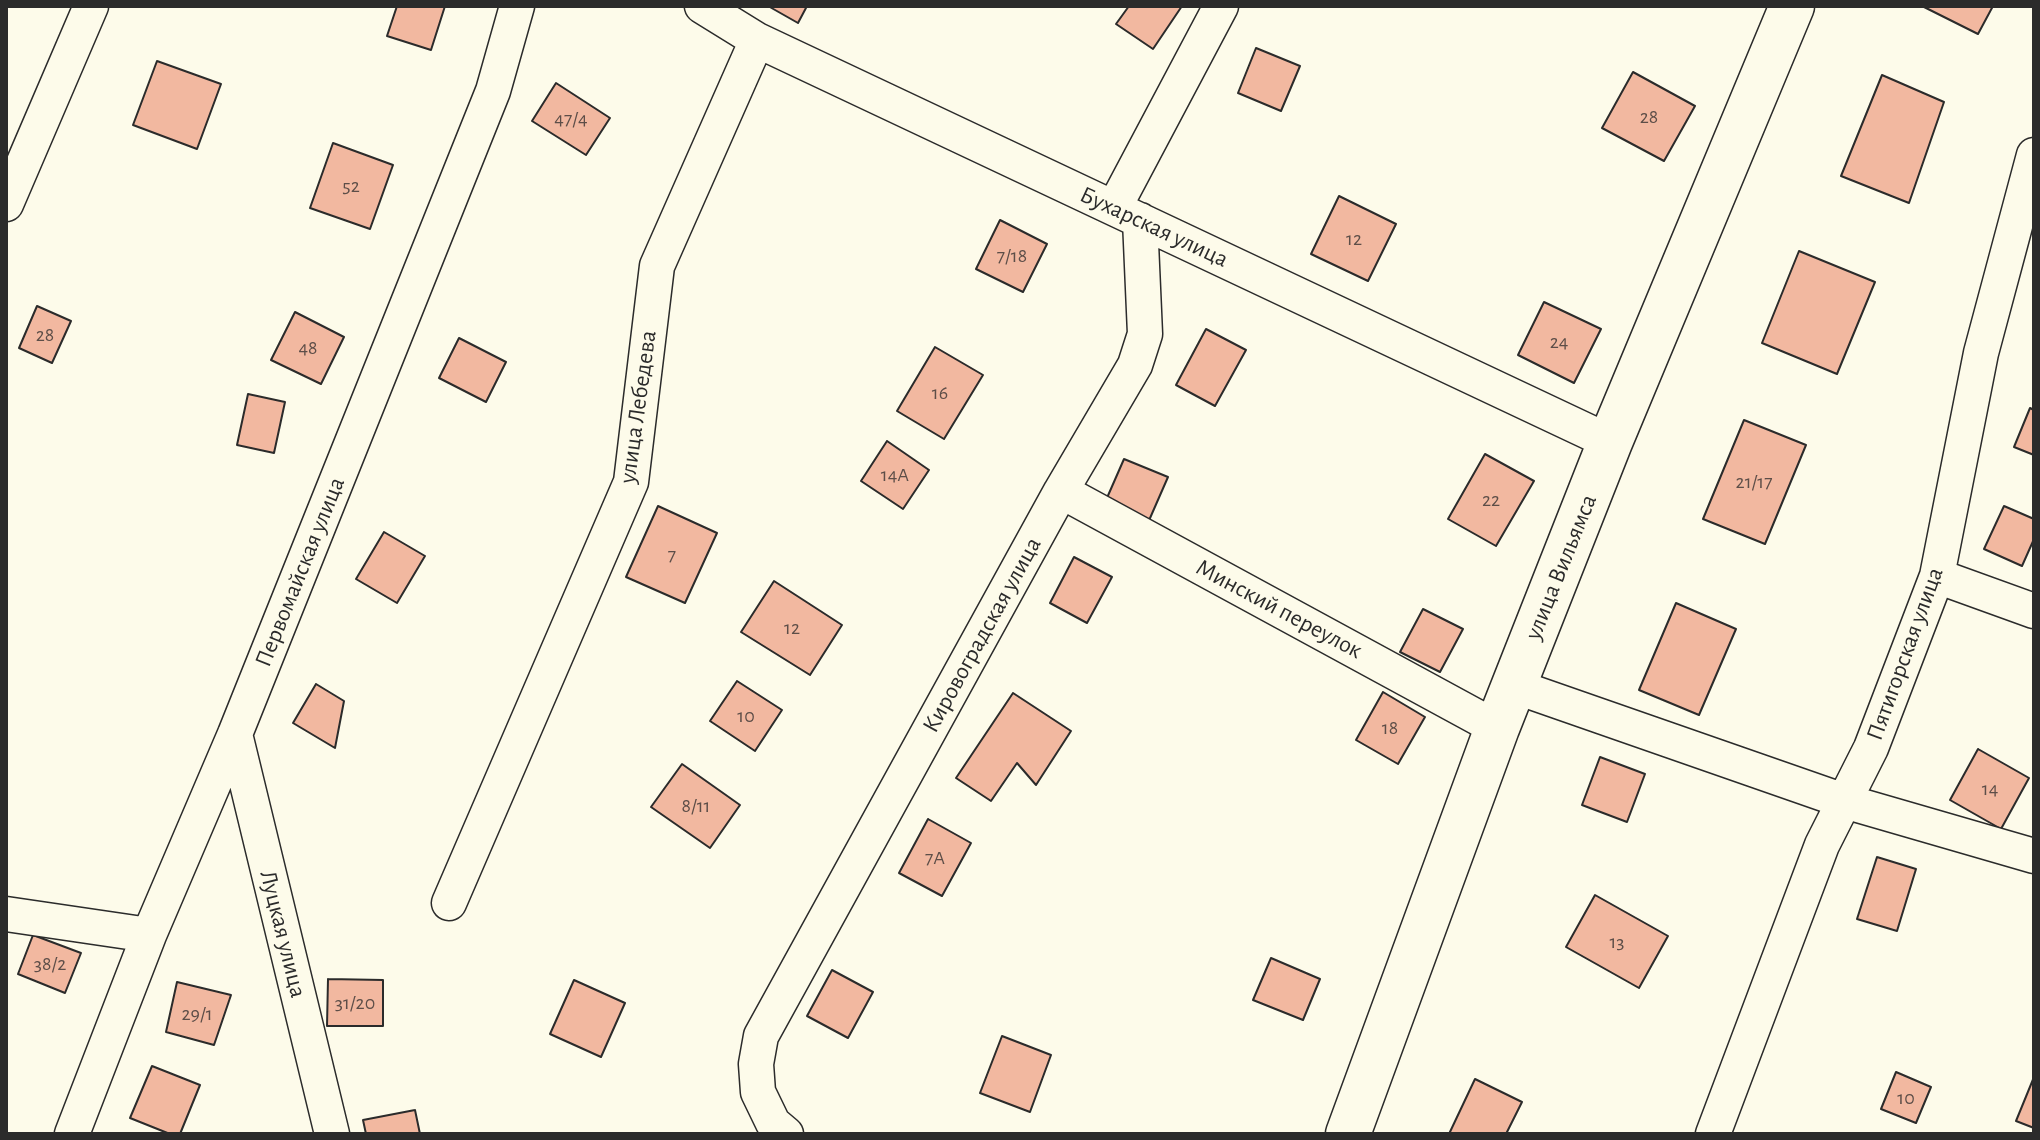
<!DOCTYPE html>
<html>
<head>
<meta charset="utf-8">
<style>
  body { margin:0 }
  #map { position:relative; width:2040px; height:1140px; overflow:hidden; background:#fdfbea; font-family:"Alegreya Sans",sans-serif }
  canvas { display:block }
  .frame { position:absolute; inset:0; border:8px solid #2b2b2b; pointer-events:none }
</style>
</head>
<body>
<div id="map">
<canvas width="2040" height="1140"></canvas>
<div class="frame"></div>
</div>
<script>
const c = document.querySelector('canvas').getContext('2d');
c.lineJoin = 'round';
function paint(path, color) { c.fillStyle = color; c.fill(path, 'evenodd'); }
const shape = rows => new Path2D(rows.map(r => 'M' + r).join(''));
function stroke(path, color, width, dash) { c.strokeStyle = color; c.lineWidth = width; c.lineCap = dash ? 'butt' : 'round'; c.setLineDash(dash || []); c.stroke(path); }
function write(font, color, halo, rows, align = 'center') {
  c.font = font + ' "Alegreya Sans",sans-serif'; c.lineWidth = 6; c.setLineDash([]); c.textBaseline = 'middle'; c.strokeStyle = halo; c.fillStyle = color; for (const [text, x, y, turn = 0] of rows) {
    c.save(); c.translate(x, y); c.rotate((+turn || 0) * Math.PI / 180); c.textAlign = isNaN(turn) ? turn : align; if (halo) c.strokeText(text, 0, 0); c.fillText(text, 0, 0); c.restore();
  }
}
const building = shape([
  [397,6,445,6,431,50,387,36,397,6],
  [768,6,807,6,798,23,768,6],
  [1129,6,1182,6,1153,49,1116,24,1129,6],
  [1922,6,1993,6,1978,34,1922,6],
  [1256,48,1300,66,1281,111,1238,93,1256,48],
  [157,61,221,84,197,149,133,125,157,61],
  [1633,72,1695,106,1664,161,1602,128,1633,72],
  [1882,75,1944,102,1909,203,1841,176,1882,75],
  [556,83,610,118,586,155,532,121,556,83],
  [333,143,393,165,370,229,310,208,333,143],
  [1339,196,1396,224,1368,281,1311,254,1339,196],
  [1000,220,1047,244,1023,292,976,269,1000,220],
  [1799,251,1875,282,1837,374,1762,343,1799,251],
  [1544,302,1601,329,1574,383,1518,355,1544,302],
  [37,306,71,321,52,363,19,348,37,306],
  [295,312,344,337,321,384,271,360,295,312],
  [1206,329,1246,350,1215,406,1176,385,1206,329],
  [459,338,506,362,486,402,439,378,459,338],
  [935,347,983,375,944,439,897,411,935,347],
  [248,394,285,402,274,453,237,445,248,394],
  [2030,408,2034,410,2034,455,2014,447,2030,408],
  [1744,420,1806,445,1765,544,1703,519,1744,420],
  [887,441,929,470,903,509,861,481,887,441],
  [1485,454,1534,481,1496,546,1448,519,1485,454],
  [1124,459,1168,477,1147,525,1103,507,1124,459],
  [658,506,717,533,685,603,626,577,658,506],
  [2004,506,2034,519,2034,539,2022,566,1984,549,2004,506],
  [384,532,425,556,397,603,356,579,384,532],
  [1074,557,1112,577,1087,623,1050,603,1074,557],
  [774,581,842,625,810,675,741,632,774,581],
  [1676,603,1736,629,1699,715,1639,690,1676,603],
  [1423,609,1463,629,1440,672,1400,652,1423,609],
  [737,681,782,710,755,751,710,721,737,681],
  [316,684,344,701,335,748,293,723,316,684],
  [1383,692,1425,717,1398,764,1356,740,1383,692],
  [1013,693,1071,731,1036,785,1017,763,991,801,956,778,1013,693],
  [1978,749,2029,778,2001,829,1950,800,1978,749],
  [1600,757,1645,774,1627,822,1582,805,1600,757],
  [682,764,740,805,710,848,651,807,682,764],
  [928,819,971,843,942,896,899,873,928,819],
  [1877,857,1916,869,1897,931,1857,919,1877,857],
  [1595,895,1668,936,1639,988,1566,947,1595,895],
  [33,935,81,953,65,993,18,974,33,935],
  [1271,958,1320,979,1303,1020,1253,1000,1271,958],
  [832,970,873,992,848,1038,807,1016,832,970],
  [328,979,383,980,383,1026,327,1026,328,979],
  [574,980,625,1003,601,1057,550,1034,574,980],
  [177,982,231,995,214,1045,166,1032,177,982],
  [1002,1036,1051,1055,1030,1112,980,1093,1002,1036],
  [152,1066,200,1085,180,1134,170,1134,130,1118,152,1066],
  [1896,1072,1931,1087,1916,1123,1881,1109,1896,1072],
  [2034,1077,2034,1128,2016,1121,2034,1077],
  [1475,1079,1522,1102,1506,1134,1449,1134,1475,1079],
  [415,1110,420,1134,366,1134,363,1120,415,1110]
]);
const minor = shape([
  [702,6,757,40,1610,442],
  [6,204,91,6],
  [1114,208,1221,6],
  [1061,491,1497,728],
  [1937,576,2034,611],
  [1514,686,1844,801,2034,856],
  [235,734,332,1134],
  [449,903,631,482,657,266,757,40],
  [6,914,149,935],
  [72,1134,149,935,235,734,493,91,517,6],
  [786,1134,773,1123,758,1092,756,1064,761,1036,1061,491,1135,365,1145,334,1140,220],
  [1713,1134,1822,845,1871,748,1937,576,1981,353,2034,155]
]);
const primary = shape([
  [1348,1134,1497,728,1610,442,1792,6]
]);
const numberNames = [
  ["28",1649,117],
  ["47/4",571,119],
  ["52",351,186],
  ["12",1354,239],
  ["7/18",1012,256],
  ["28",45,335],
  ["24",1559,342],
  ["48",308,348],
  ["16",940,393],
  ["14А",895,475],
  ["21/17",1754,482],
  ["22",1491,500],
  ["7",672,555],
  ["12",792,628],
  ["10",746,716],
  ["18",1390,728],
  ["14",1990,789],
  ["8/11",696,806],
  ["7А",935,858],
  ["13",1617,942],
  ["38/2",50,964],
  ["31/20",355,1003],
  ["29/1",197,1014],
  ["10",1906,1098]
];
const streetNames = [
  ["Бухарская улица",1154,227,25],
  ["улица Лебедева",638,407,-82],
  ["улица Вильямса",1561,567,-68],
  ["Первомайская улица",300,572,-68],
  ["Минский переулок",1279,609,28],
  ["Кировоградская улица",982,635,-61],
  ["Пятигорская улица",1905,654,-70],
  ["Луцкая улица",283,934,76]
];
paint(building, '#f2b8a0');
stroke(building, '#2b2b2b', 2);
stroke(minor, '#2b2b2b', 37);
stroke(primary, '#2b2b2b', 47);
stroke(minor, '#fdfbea', 34);
stroke(primary, '#fdfbea', 44);
write('20px', '#5d4e48', null, numberNames);
write('24px', '#2b2b2b', '#fdfbea', streetNames);
</script>
</body>
</html>
